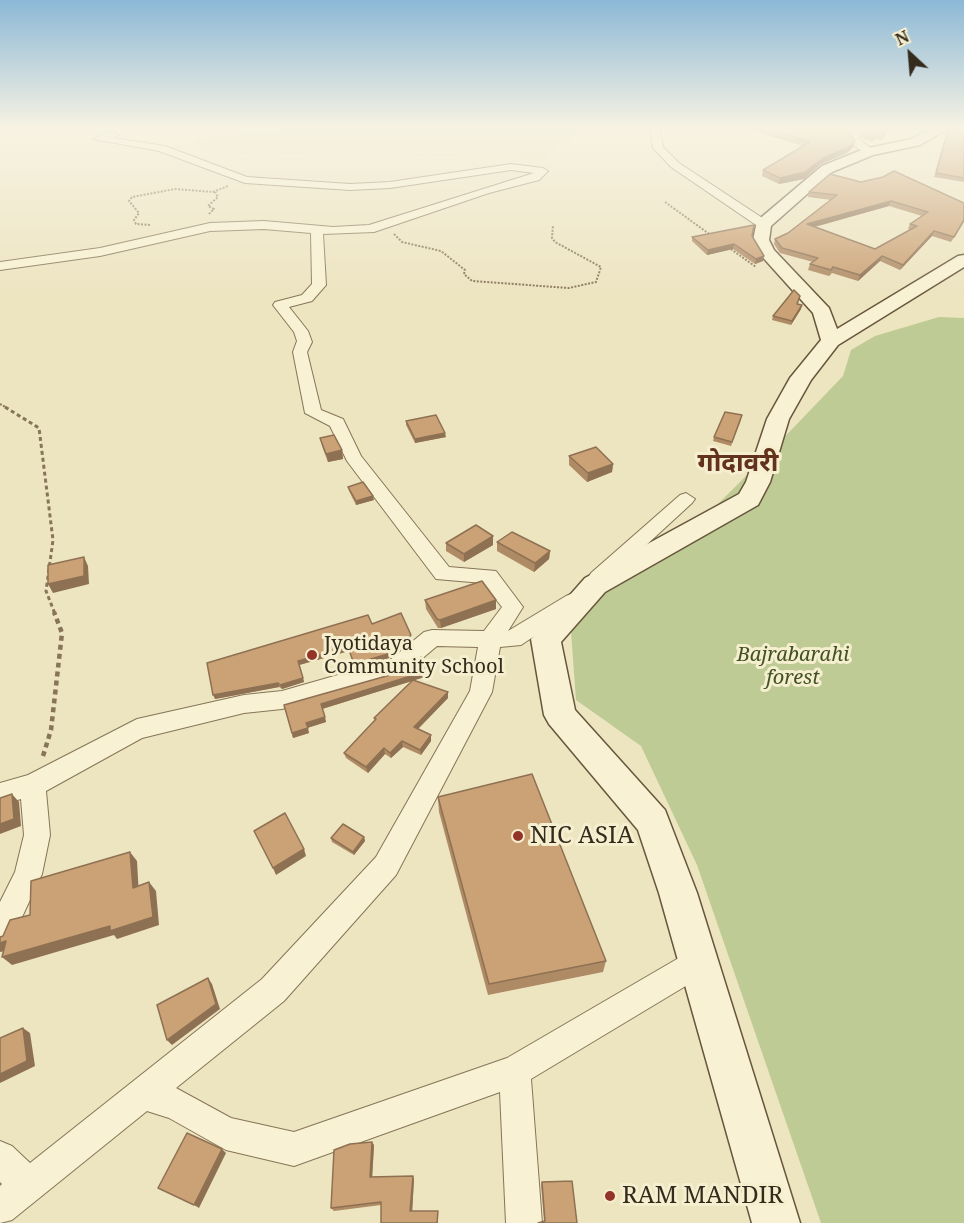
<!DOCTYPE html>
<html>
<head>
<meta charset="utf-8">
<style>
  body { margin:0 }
  #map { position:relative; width:964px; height:1223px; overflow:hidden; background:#ede4c0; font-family:"Noto Serif",serif }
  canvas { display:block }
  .north { position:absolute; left:880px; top:24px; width:60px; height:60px; -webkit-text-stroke:4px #f5eecf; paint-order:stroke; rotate:334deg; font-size:16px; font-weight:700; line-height:24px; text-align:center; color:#352b1c }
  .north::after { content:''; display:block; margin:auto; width:21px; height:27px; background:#352b1c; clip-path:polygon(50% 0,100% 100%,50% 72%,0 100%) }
</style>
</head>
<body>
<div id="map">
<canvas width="964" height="1223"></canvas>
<div class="north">N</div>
</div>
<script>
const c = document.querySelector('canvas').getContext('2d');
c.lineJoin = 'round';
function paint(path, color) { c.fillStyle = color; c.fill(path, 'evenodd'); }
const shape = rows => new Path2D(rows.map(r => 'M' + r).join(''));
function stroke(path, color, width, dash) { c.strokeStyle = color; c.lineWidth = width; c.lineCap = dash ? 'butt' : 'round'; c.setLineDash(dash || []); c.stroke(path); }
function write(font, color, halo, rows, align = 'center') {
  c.font = font + ' "Noto Serif","Noto Sans Devanagari",serif'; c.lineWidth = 6; c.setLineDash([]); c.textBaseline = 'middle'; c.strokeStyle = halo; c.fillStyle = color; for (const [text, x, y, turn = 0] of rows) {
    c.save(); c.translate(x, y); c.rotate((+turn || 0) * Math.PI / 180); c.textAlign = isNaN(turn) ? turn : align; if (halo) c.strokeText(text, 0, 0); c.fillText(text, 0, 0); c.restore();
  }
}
const farmland = shape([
  [275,127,588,127,544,157,200,153,194,139,277,131]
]);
const green = shape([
  [939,317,964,318,964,1223,821,1223,697,865,641,746,576,700,571,631,607,590,702,520,773,449,843,376,851,350,875,336]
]);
const pathFar2 = shape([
  [665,202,712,236],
  [209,214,214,209,208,206,218,197,215,192],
  [150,225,136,224,134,220,139,213,129,201,132,197,175,189,213,192,228,186],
  [394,234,402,242,441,251,465,270,464,274,472,281,569,288,596,282,601,267,555,242,552,238,553,225],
  [728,247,756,267],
  [0,404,7,408]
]);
const pathFar1 = shape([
  [5,407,39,428,53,540,46,591,55,614]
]);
const path = shape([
  [43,756,51,730,62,633,54,612]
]);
const street = shape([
  [650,127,660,127,663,147,679,163,767,221,767,227,759,227,671,167,653,148,650,127],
  [849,127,859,127,859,139,873,150,873,154,865,154,850,142,847,133,849,127],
  [112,130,119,135,113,138,165,146,247,177,350,184,390,182,511,164,543,168,548,171,539,180,489,193,374,232,323,234,326,285,312,301,289,307,308,331,312,342,307,352,321,410,343,419,361,456,449,567,496,571,523,607,508,631,566,596,573,593,580,596,583,601,580,606,521,645,500,647,492,692,396,875,284,1001,176,1088,231,1118,294,1132,507,1058,689,952,699,947,709,952,714,962,709,972,531,1079,542,1223,506,1223,500,1092,294,1166,226,1150,169,1118,147,1111,12,1220,0,1223,0,1186,2,1184,0,1182,0,1141,12,1146,30,1163,262,979,376,857,470,691,478,647,437,646,405,673,397,676,282,709,244,713,142,738,46,791,50,835,42,874,10,943,0,947,0,902,15,872,24,835,21,799,0,805,0,783,28,775,137,719,244,695,282,691,390,660,424,632,432,630,484,631,502,607,483,583,436,579,347,461,330,426,305,413,293,352,297,341,294,332,273,305,275,302,302,295,312,284,311,233,264,229,210,231,100,256,0,270,0,262,100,248,210,223,264,221,333,227,369,225,534,173,511,170,390,188,350,190,245,183,159,151,93,139,112,130],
  [686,493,695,499,692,503,605,583,598,585,591,583,588,578,591,573,680,495,686,493]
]);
const secondary = shape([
  [934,127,951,127,920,145,873,155,832,172,771,226,769,240,774,250,829,308,837,329,958,256,964,255,964,267,838,345,811,380,789,419,770,482,758,505,605,592,561,642,575,710,665,810,697,893,800,1223,752,1223,659,893,638,830,549,724,544,715,531,639,585,578,739,494,746,482,767,419,790,378,821,340,813,313,758,252,753,240,757,221,822,166,864,149,911,139,934,127]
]);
const wall = shape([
  [746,127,847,127,855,141,853,147,847,153,821,164,804,179,779,184,762,176,763,170,803,146,746,129],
  [861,127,890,127,882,140,876,139,872,142,861,138],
  [964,127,964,182,934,177,946,136],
  [861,182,964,203,964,222,951,242,932,236,900,270,880,261,858,281,832,273,829,276,808,270,810,264,813,262,780,253,774,244,775,239,788,233,831,200,808,197,809,192],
  [889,206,922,216,910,224,908,229,911,230,875,249,815,227],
  [752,236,763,261,755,264,733,249,707,255,692,241,692,237],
  [801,309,791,325,772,320,773,316],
  [741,420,731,446,713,441,714,437],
  [406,421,446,437,415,443,406,425],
  [320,438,342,450,343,459,328,462,322,446],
  [569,456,613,464,612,472,587,482,569,465],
  [348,487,374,500,356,505,349,491],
  [493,536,493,545,464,562,446,551,446,543],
  [497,542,550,551,549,559,534,572,497,551],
  [425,600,496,600,496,609,441,628,438,628,426,609],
  [372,624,411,640,389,658,355,668,349,651,299,665,304,682,282,689,279,687,215,699],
  [427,671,428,676,414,680,448,698,418,729,431,741,421,755,403,747,391,758,385,754,368,773,346,758,344,753,375,721,374,718,412,681,322,709,326,722,307,728,309,733,293,738,284,705],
  [438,797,606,961,603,972,488,995,439,812],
  [364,837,365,841,354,855,332,842,331,838],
  [374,1145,372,1177,414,1179,412,1211,438,1214,438,1223,381,1205,334,1211,331,1208],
  [542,1182,577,1223,544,1221,541,1185]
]);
const shadedWall = shape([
  [888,127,890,127,882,140,884,134],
  [855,141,853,147,847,153,821,164,804,179,779,184,780,178,823,158],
  [891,201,889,206,806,229,807,224],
  [934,231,932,236,900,270,903,265],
  [734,244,733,249,707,255,708,250],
  [764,256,763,261,755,264,756,259],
  [882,256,880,261,858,281,860,275],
  [802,305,801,309,791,325,792,321],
  [445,433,446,437,415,443,415,439],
  [342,450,343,459,328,462,326,454],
  [613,464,612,472,587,482,588,473],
  [373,496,374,500,356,505,356,501],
  [493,536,493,545,464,562,464,554],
  [550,551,549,559,534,572,535,563],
  [84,557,88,566,89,584,53,593,48,584],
  [496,600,496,609,441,628,440,620],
  [411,635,411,640,389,658,355,668,354,664],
  [348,647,349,651,299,665,298,661],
  [427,671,428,676,322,709,321,704],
  [303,678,304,682,282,689,280,685],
  [278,683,279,687,215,699,213,695],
  [448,692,448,698,415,732,414,727],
  [325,717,326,722,307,728,306,723],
  [308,728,309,733,293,738,292,733],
  [431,735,431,741,421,755,420,750],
  [402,741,403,747,391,758,390,753],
  [384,748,385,754,368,773,366,767],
  [12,794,19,802,21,826,0,834,0,824],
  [364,837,365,841,354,855,353,852],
  [304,849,306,856,276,875,273,868],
  [130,852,137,861,139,896,133,888],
  [149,882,156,891,159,925,117,939,114,935,12,965,2,957],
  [6,941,15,949,0,952,0,943],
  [208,978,212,984,220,1009,172,1045,167,1040],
  [23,1028,30,1033,35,1066,0,1083,0,1074],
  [372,1142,374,1145,372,1180,370,1177],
  [222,1149,226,1153,199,1208,194,1205],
  [413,1176,414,1179,412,1214,410,1211]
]);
const building = shape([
  [759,127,847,127,855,141,849,147,823,158,805,172,780,178,763,170,810,142,759,127],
  [863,127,888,127,884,134,878,133,874,136,863,132,863,127],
  [955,127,964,127,964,178,936,173,947,133,955,127],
  [894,171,964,203,964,220,954,237,934,231,903,265,882,256,860,275,833,267,831,270,810,264,818,258,782,248,775,239,788,233,837,195,809,192,830,174,861,182,883,177,894,171],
  [891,201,928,212,910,224,917,226,875,249,807,224,891,201],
  [754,225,752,236,764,256,756,259,734,244,708,250,692,237,754,225],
  [794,290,800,296,797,304,802,305,792,321,773,316,794,290],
  [725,412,742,415,732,442,714,437,725,412],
  [436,415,445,433,415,439,406,421,436,415],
  [334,435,342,450,326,454,320,438,334,435],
  [596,447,613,464,588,473,569,456,596,447],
  [363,482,373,496,356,501,348,487,363,482],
  [476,525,493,536,464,554,446,543,476,525],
  [512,532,550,551,535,563,497,542,512,532],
  [84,557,84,576,48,584,48,565,84,557],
  [482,581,496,600,440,620,437,619,425,600,482,581],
  [401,613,411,635,388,654,354,664,348,647,298,661,303,678,280,685,278,683,213,695,207,663,368,615,372,624,401,613],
  [421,657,427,671,321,704,325,717,306,723,308,728,292,733,284,705,397,673,421,657],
  [413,680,448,692,414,727,431,735,420,750,402,741,390,753,384,748,366,767,344,753,376,719,374,718,413,680],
  [532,774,606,961,489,984,438,797,532,774],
  [12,794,14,819,0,824,0,798,12,794],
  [285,813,304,849,273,868,254,831,285,813],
  [343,824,364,837,353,852,331,838,343,824],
  [130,852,133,888,149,882,153,917,110,931,110,926,2,957,6,941,0,943,0,937,3,936,10,920,30,915,31,881,130,852],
  [208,978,216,1004,167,1040,157,1005,208,978],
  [23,1028,27,1061,0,1074,0,1038,23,1028],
  [187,1133,222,1149,194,1205,158,1188,187,1133],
  [372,1142,370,1177,413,1176,410,1211,438,1211,437,1223,381,1223,381,1202,331,1208,334,1150,350,1144,372,1142],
  [572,1181,577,1223,538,1223,545,1221,542,1182,572,1181]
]);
const markers = [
  [312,655,6,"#943429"],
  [518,836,6,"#943429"],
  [610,1196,6,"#943429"]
];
const poiNames = [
  ["Jyotidaya",324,644],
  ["Community School",324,667]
];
const parkNames = [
  ["Bajrabarahi",793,655],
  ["forest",793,678]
];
const nearPoinames = [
  ["NIC ASIA",530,836],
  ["RAM MANDIR",622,1196]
];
const districtNames = [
  ["गोदावरी",738,464]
];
paint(farmland, '#e3e0ad');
paint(green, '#bfcb94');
stroke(street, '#867558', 2);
stroke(secondary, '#67563c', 3);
stroke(pathFar2, '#867558', 2, [2, 1.5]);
stroke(pathFar1, '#867558', 3, [4, 3]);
stroke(path, '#867558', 4.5, [5, 4]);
paint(street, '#f8f1d3');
paint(secondary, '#f8f1d3');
paint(wall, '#af8b65');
paint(shadedWall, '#8e7153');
paint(building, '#cba276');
stroke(building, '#8e7153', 1.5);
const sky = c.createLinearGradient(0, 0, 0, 298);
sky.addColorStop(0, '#8cb8d6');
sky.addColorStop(0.43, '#f7f3e3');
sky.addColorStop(1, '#f7f3e300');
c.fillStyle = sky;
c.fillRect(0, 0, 964, 298);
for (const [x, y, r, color] of markers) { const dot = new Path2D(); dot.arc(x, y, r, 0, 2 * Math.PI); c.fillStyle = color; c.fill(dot); stroke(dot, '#f5eecf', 2); }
write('20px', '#352b1c', '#f5eecf', poiNames, 'left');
write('italic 20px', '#415223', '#f5eecf', parkNames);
write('24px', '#352b1c', '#f5eecf', nearPoinames, 'left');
write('bold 26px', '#62321c', '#f5eecf', districtNames);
</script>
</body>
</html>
